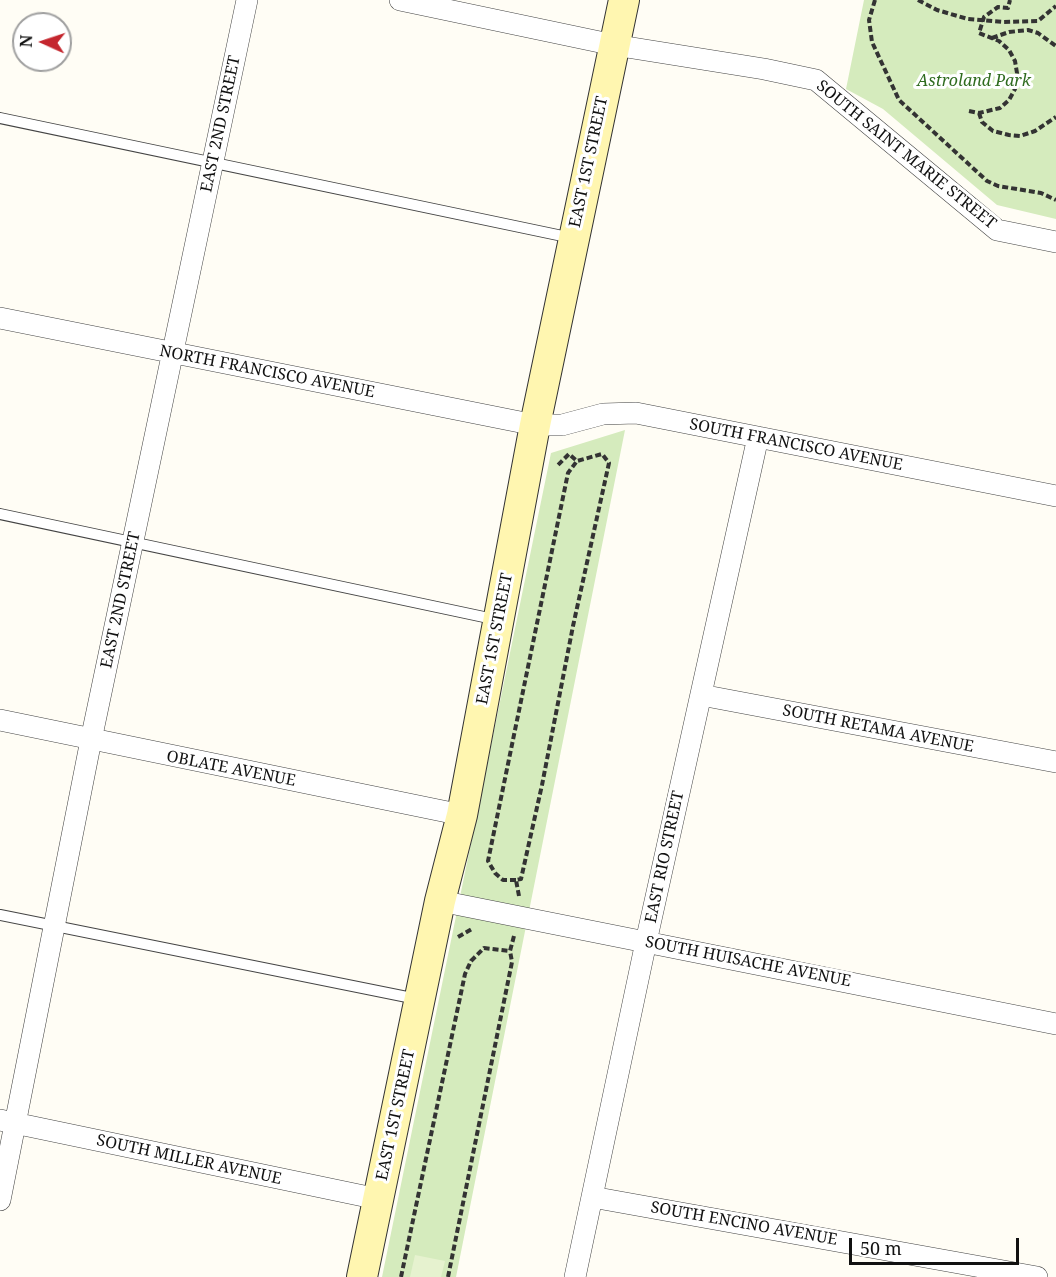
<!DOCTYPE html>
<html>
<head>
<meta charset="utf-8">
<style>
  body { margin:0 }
  #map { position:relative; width:1056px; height:1277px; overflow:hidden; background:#fffdf5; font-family:"Noto Serif",serif }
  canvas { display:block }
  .north { position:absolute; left:12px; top:12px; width:60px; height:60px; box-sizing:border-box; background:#fff; border:2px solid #a0a0a0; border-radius:50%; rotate:273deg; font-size:16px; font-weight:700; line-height:24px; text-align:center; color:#111 }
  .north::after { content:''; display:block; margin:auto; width:21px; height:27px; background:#c4262e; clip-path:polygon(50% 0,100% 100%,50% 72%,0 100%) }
  .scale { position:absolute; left:849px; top:1238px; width:170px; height:27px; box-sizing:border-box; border:3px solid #111; border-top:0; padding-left:8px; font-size:18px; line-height:21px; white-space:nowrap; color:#111; -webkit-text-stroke:4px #fff; paint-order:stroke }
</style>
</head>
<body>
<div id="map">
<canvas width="1056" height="1277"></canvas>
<div class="north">N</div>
<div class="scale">50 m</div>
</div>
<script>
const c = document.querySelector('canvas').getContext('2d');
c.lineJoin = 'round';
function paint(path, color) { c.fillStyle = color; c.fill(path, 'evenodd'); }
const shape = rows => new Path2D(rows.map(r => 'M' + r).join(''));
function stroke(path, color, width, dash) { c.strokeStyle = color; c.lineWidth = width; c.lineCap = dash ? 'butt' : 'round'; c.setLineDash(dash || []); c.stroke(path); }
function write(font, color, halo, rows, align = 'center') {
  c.font = font + ' "Noto Serif",serif'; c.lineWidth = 6; c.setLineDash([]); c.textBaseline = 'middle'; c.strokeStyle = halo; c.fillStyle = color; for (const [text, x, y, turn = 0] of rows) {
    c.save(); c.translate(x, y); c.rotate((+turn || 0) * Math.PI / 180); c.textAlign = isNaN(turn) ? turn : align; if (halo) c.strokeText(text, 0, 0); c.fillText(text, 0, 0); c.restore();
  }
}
const green = shape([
  [864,0,1056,0,1056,219,997,205,883,109,846,89],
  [625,430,456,1277,382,1277,551,453]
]);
const pitch = shape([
  [415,1255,445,1261,441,1277,410,1277]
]);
const path = shape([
  [875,0,869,20,872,42,899,100,987,181,998,186,1041,193,1056,200],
  [918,0,937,10,968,19,1003,22,1038,21,1056,6],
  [992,38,1009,32,1028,30,1038,33,1056,46],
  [969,111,979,113,1000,108,1009,100,1015,89,1017,73,1015,61,1009,50,999,41,979,33,984,17,998,7,1008,8,1010,0],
  [979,113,982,122,993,131,1009,135,1020,136,1035,131,1056,117],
  [516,880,503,880,495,873,488,861,568,473,577,461],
  [519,896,516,880,521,879,542,785,573,626,609,463,602,454,577,461,569,454,556,467],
  [458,937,472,929],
  [401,1277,465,974,471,961,484,948,510,951,514,936],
  [448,1277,512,962,510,951]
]);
const lane = shape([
  [0,118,572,238],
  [0,514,498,620],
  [0,915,417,999]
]);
const street = shape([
  [400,0,614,45,764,69,816,80,997,230,1056,242],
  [0,318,535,425,562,425,603,414,636,413,1056,496],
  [701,695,1056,762],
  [0,720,462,815],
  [440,901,1056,1024],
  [0,1120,378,1199],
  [592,1197,1037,1277],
  [0,1200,91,740,247,0],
  [575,1277,646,942,758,437]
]);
const secondary = shape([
  [362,1277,440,901,462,815,535,425,624,0]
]);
const parkNames = [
  ["Astroland Park",974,81]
];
const streetNames = [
  ["EAST 2ND STREET",221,124,-78],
  ["SOUTH SAINT MARIE STREET",906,155,39],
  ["EAST 1ST STREET",589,162,-78],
  ["NORTH FRANCISCO AVENUE",267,372,11],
  ["SOUTH FRANCISCO AVENUE",796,445,11],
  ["EAST 2ND STREET",121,600,-78],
  ["EAST 1ST STREET",495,639,-79],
  ["SOUTH RETAMA AVENUE",878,729,11],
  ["OBLATE AVENUE",231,769,11],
  ["EAST RIO STREET",665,857,-78],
  ["SOUTH HUISACHE AVENUE",748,962,11],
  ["EAST 1ST STREET",396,1115,-78],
  ["SOUTH MILLER AVENUE",189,1160,12],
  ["SOUTH ENCINO AVENUE",744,1224,10]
];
paint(green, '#d5ebbd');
paint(pitch, '#e6f2cf');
stroke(lane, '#444', 12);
stroke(street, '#444', 22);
stroke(secondary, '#333', 32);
stroke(path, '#333', 4, [6, 3]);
stroke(lane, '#fff', 10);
stroke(street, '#fff', 21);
stroke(secondary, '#fff6b0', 30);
write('italic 16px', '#2f6b1f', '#fff', parkNames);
write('16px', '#111', '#fff', streetNames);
</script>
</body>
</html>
